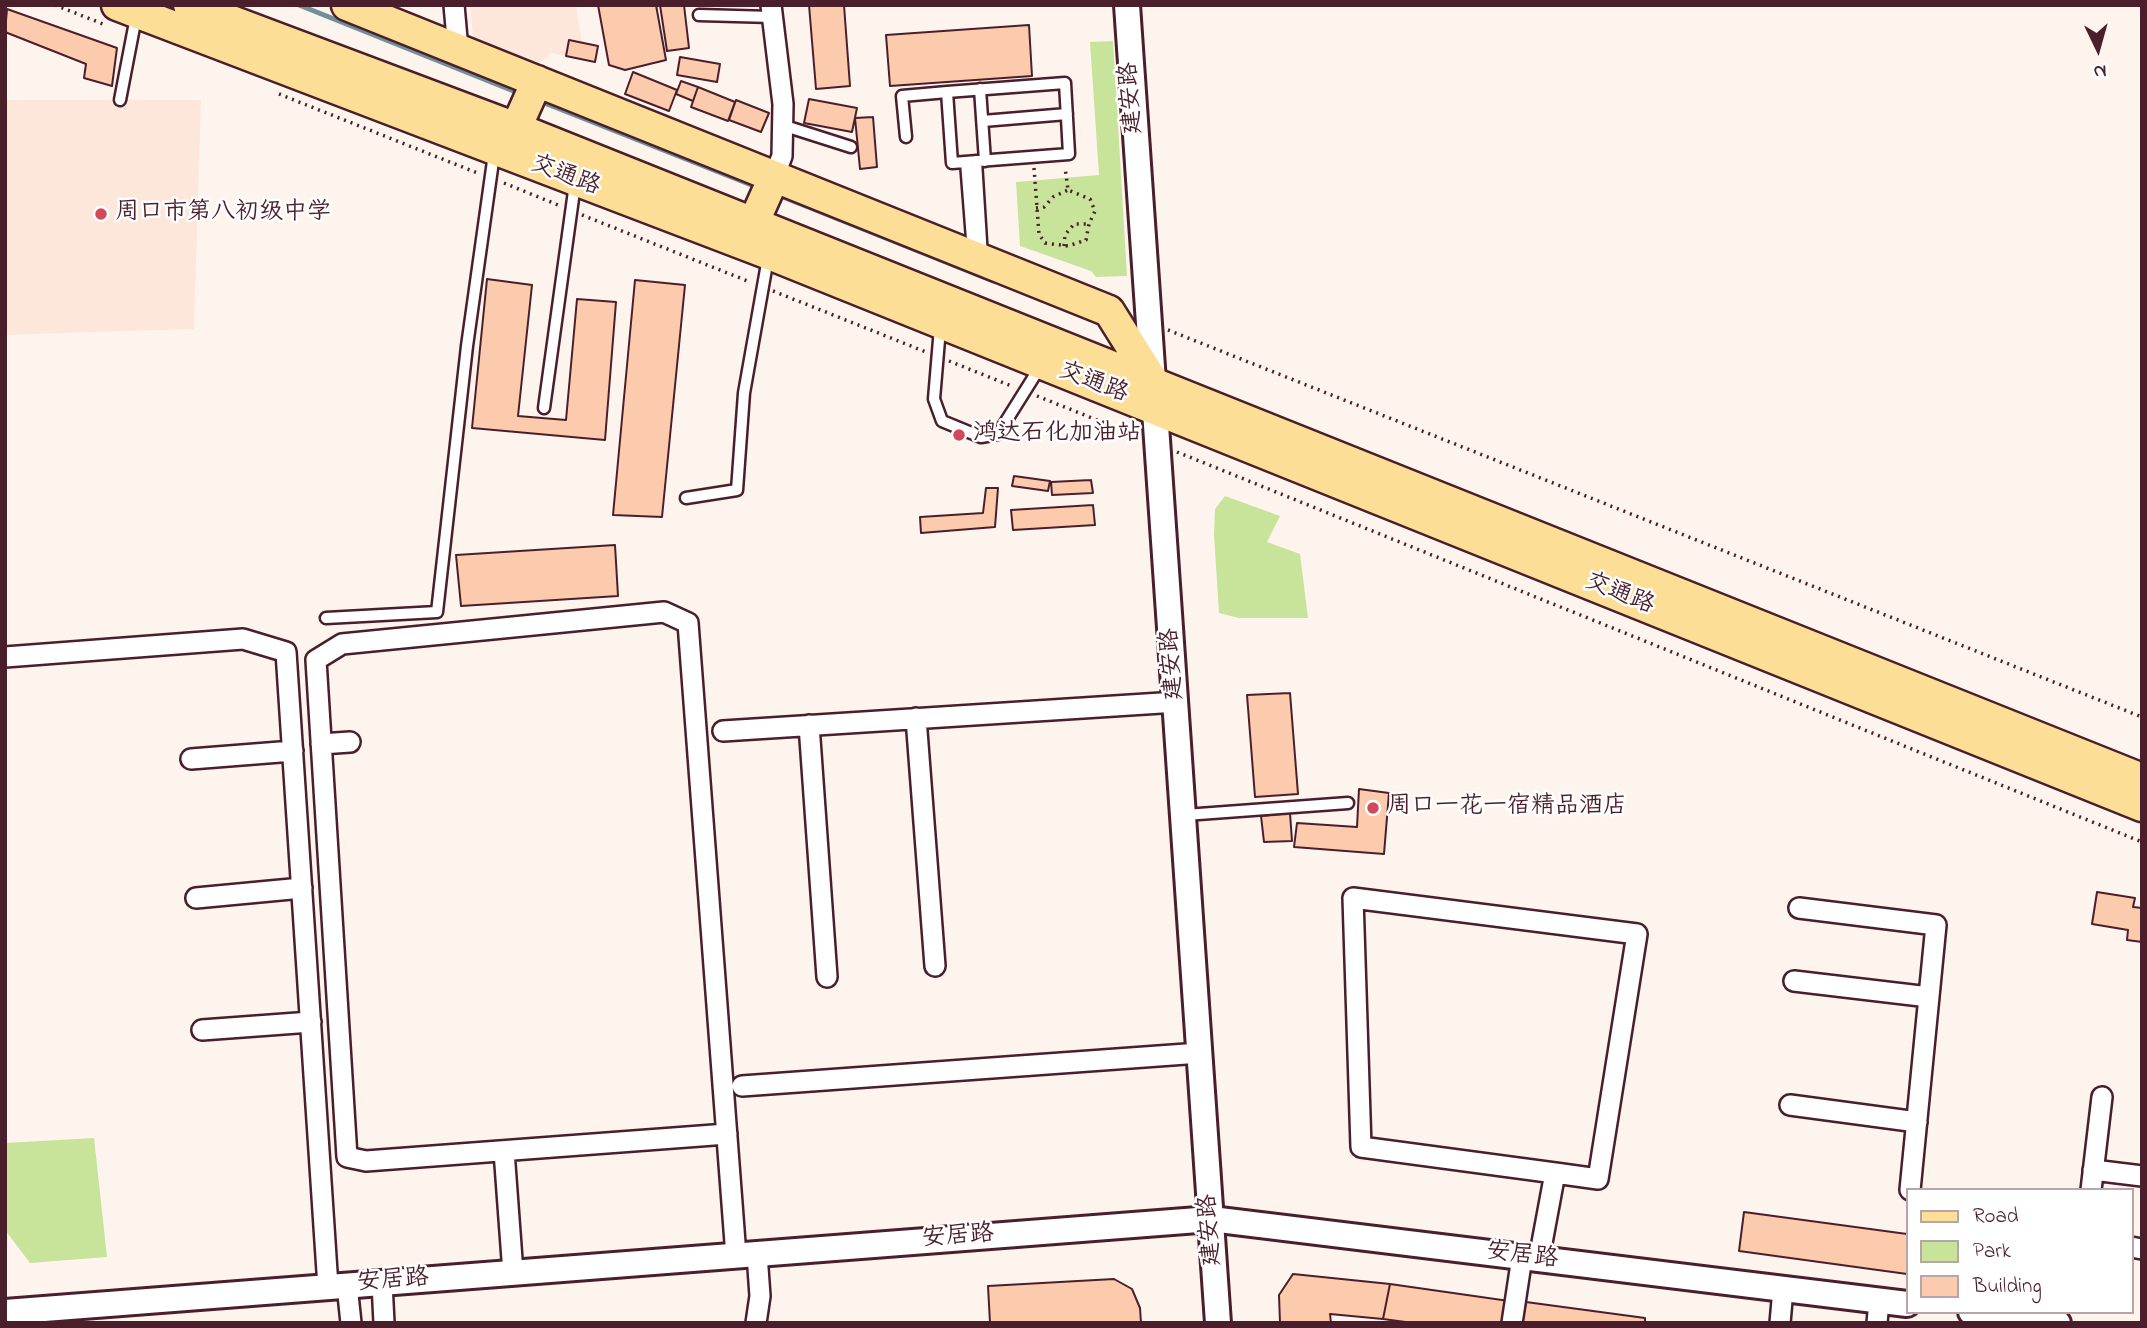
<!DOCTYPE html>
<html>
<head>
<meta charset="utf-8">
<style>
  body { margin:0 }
  #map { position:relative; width:2147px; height:1328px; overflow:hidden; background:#fef4ee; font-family:"Indie Flower",sans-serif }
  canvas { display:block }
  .frame { position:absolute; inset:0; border:7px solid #4a1f2b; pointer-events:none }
  .legend { position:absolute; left:1906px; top:1188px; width:228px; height:126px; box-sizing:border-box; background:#fff; border:2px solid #b7a5aa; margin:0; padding:9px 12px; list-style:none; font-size:21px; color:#4a1f2b }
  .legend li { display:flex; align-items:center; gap:14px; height:35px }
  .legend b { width:35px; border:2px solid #b7a5aa }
  .north { position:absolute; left:2063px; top:14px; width:70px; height:70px; -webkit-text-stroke:5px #fff; paint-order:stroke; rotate:175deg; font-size:19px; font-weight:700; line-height:28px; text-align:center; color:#4a1f2b }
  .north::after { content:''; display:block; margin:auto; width:24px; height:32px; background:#4a1f2b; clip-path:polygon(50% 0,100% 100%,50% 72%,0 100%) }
</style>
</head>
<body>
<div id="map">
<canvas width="2147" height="1328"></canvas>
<div class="frame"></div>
<ul class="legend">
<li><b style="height:9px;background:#fcde96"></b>Road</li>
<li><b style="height:19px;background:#c8e39a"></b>Park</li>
<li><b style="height:19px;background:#fccaac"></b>Building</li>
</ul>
<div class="north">N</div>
</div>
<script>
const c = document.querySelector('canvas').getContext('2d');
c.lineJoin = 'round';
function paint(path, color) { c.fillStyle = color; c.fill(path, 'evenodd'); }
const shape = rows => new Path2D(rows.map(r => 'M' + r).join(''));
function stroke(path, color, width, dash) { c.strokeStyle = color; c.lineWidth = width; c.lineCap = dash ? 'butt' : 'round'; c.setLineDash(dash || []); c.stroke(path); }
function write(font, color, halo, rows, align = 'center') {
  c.font = font + ' "Indie Flower","LXGW WenKai TC",sans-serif'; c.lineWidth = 5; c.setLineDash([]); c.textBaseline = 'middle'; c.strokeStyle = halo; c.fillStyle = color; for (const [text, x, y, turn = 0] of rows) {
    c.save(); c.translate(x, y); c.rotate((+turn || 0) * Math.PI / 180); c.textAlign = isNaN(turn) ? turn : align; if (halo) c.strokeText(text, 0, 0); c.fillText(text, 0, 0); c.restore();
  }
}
const built = shape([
  [470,5,576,5,582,43,569,40,566,56,551,53,538,65,473,37],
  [5,100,201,100,194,329,5,335]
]);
const green = shape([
  [1113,41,1127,276,1096,277,1091,271,1020,246,1016,182,1099,175,1090,42],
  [1225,496,1280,516,1267,542,1300,554,1308,618,1239,618,1219,613,1214,535,1215,509],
  [94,1138,107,1257,30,1263,5,1230,5,1143]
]);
const stream = shape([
  [299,5,521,94],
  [537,100,759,188],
  [778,195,993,281]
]);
const building = shape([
  [598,5,656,5,666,60,625,70,609,65,598,5],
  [660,5,684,5,689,48,667,51,660,5],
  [809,5,844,5,850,86,816,89,809,5],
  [7,9,117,48,112,86,84,78,86,64,5,32,7,9],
  [1029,25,1032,76,890,86,886,35,1029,25],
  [569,40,598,46,595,62,566,56,569,40],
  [680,57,720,64,717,82,677,75,680,57],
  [633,72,677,90,669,111,625,94,633,72],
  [681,81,698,87,693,101,676,94,681,81],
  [698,87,735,102,728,121,691,107,698,87],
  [809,99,857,108,852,132,804,123,809,99],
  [736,100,769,113,761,132,729,120,736,100],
  [873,117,877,167,860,169,855,118,873,117],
  [487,279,532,285,518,416,566,420,577,299,616,302,605,440,472,428,487,279],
  [635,280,685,285,662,517,613,515,635,280],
  [1014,476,1050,481,1048,491,1012,486,1014,476],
  [1091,480,1093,493,1052,495,1051,482,1091,480],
  [986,488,998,488,995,527,921,533,920,517,983,513,986,488],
  [1093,505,1095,525,1013,530,1011,510,1093,505],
  [615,545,618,596,461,606,456,555,615,545],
  [1290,693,1298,794,1255,797,1247,695,1290,693],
  [1359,789,1389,793,1384,854,1294,847,1297,823,1357,827,1359,789],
  [1290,813,1292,841,1264,842,1261,816,1290,813],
  [2097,892,2135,898,2133,907,2142,908,2142,942,2127,940,2128,930,2092,924,2097,892],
  [1744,1212,1907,1234,1907,1274,1739,1251,1744,1212],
  [1293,1274,1390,1284,1383,1319,1330,1314,1331,1323,1280,1323,1279,1295,1293,1274],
  [1114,1279,1132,1289,1140,1308,1141,1323,990,1323,988,1286,1114,1279],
  [1390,1284,1509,1301,1507,1323,1413,1323,1383,1319,1390,1284],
  [1526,1302,1645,1318,1645,1323,1522,1323,1526,1302]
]);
const path = shape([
  [55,5,103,24],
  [279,94,480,174],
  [1034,168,1039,234,1045,243,1068,246,1086,240,1089,224,1095,211,1090,199,1068,190,1065,167],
  [504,183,558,205],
  [1036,208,1044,207,1053,197,1068,190],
  [582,215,750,282],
  [1064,246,1065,235,1074,224,1089,224],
  [773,291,926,352],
  [1168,330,2142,717],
  [949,361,1014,387],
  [1037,396,1137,436],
  [1177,452,2142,842]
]);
const service = shape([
  [699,15,772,17],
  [1065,83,1069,154,952,163,947,92,1065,83],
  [980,89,985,161],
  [120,100,136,17],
  [983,121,1067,114],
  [782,125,851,147],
  [906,137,902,96,947,92],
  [976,161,982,257],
  [966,162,973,252],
  [940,328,934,399,942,421,981,437,998,434,1040,367],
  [544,408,575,184],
  [686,498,737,490,744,393,768,258],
  [326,618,437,612,467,346,494,154],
  [1185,815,1348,803]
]);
const minor = shape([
  [454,5,458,50],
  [771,5,783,104,782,156,774,177],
  [5,657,243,639,286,652,328,1287],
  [916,718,935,966],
  [809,725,827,977],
  [723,731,1177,702],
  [321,744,350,742],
  [191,759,293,751],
  [196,898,302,888],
  [1799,908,1936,925,1910,1190],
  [1794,981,1929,997],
  [202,1030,311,1022],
  [742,1086,1200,1053],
  [1790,1105,1917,1122],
  [727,1134,366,1161,347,1157,316,660,342,644,664,612,688,623,736,1256],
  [504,1151,513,1273],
  [2093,1170,2142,1176],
  [2091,1190,2102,1097],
  [2131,1247,2142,1249],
  [1539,1259,1555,1173,1598,1179,1637,934,1353,898,1361,1147,1555,1173],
  [382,1283,384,1323],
  [347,1285,351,1323],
  [756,1323,760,1296,757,1254],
  [1512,1323,1522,1257],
  [1780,1323,1783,1289],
  [1877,1323,1879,1301]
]);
const tertiary = shape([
  [1127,5,1218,1323],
  [5,1312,1211,1219,1907,1304],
  [1971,1312,2058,1323]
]);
const primary = shape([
  [117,5,769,254,2142,806],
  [189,5,516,128,2142,779],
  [347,5,1109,311,1154,383],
  [516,128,537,81],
  [753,224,774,177]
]);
const markers = [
  [101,214,7,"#d1495b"],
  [959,435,7,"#d1495b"],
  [1373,808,7,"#d1495b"]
];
const streetNames = [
  ["建安路",1133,98,-94],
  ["交通路",565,177,21],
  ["交通路",1093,384,21],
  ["交通路",1619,595,22],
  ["建安路",1174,664,-94],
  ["建安路",1212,1230,-94],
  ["安居路",958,1238,-4],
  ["安居路",1522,1257,7],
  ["安居路",393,1282,-4]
];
const poiNames = [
  ["周口市第八初级中学",115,214],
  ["鸿达石化加油站",973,435],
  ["周口一花一宿精品酒店",1387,808]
];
paint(built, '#fde7da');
paint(green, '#c8e39a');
stroke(stream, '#708f99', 5);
paint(building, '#fccaac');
stroke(building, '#4a1f2b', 2);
stroke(service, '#4a1f2b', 15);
stroke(minor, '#4a1f2b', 24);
stroke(tertiary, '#4a1f2b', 30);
stroke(primary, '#4a1f2b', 35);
stroke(path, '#4a1f2b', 3.5, [2, 5]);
stroke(service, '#fff', 10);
stroke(minor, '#fff', 19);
stroke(tertiary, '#fff', 24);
stroke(primary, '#fcde96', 30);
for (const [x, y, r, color] of markers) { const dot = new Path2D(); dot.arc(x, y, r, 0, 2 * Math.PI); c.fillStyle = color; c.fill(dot); stroke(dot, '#fff', 2.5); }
write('24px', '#4a1f2b', '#fff', streetNames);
write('24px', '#4a1f2b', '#fff', poiNames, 'left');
</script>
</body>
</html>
